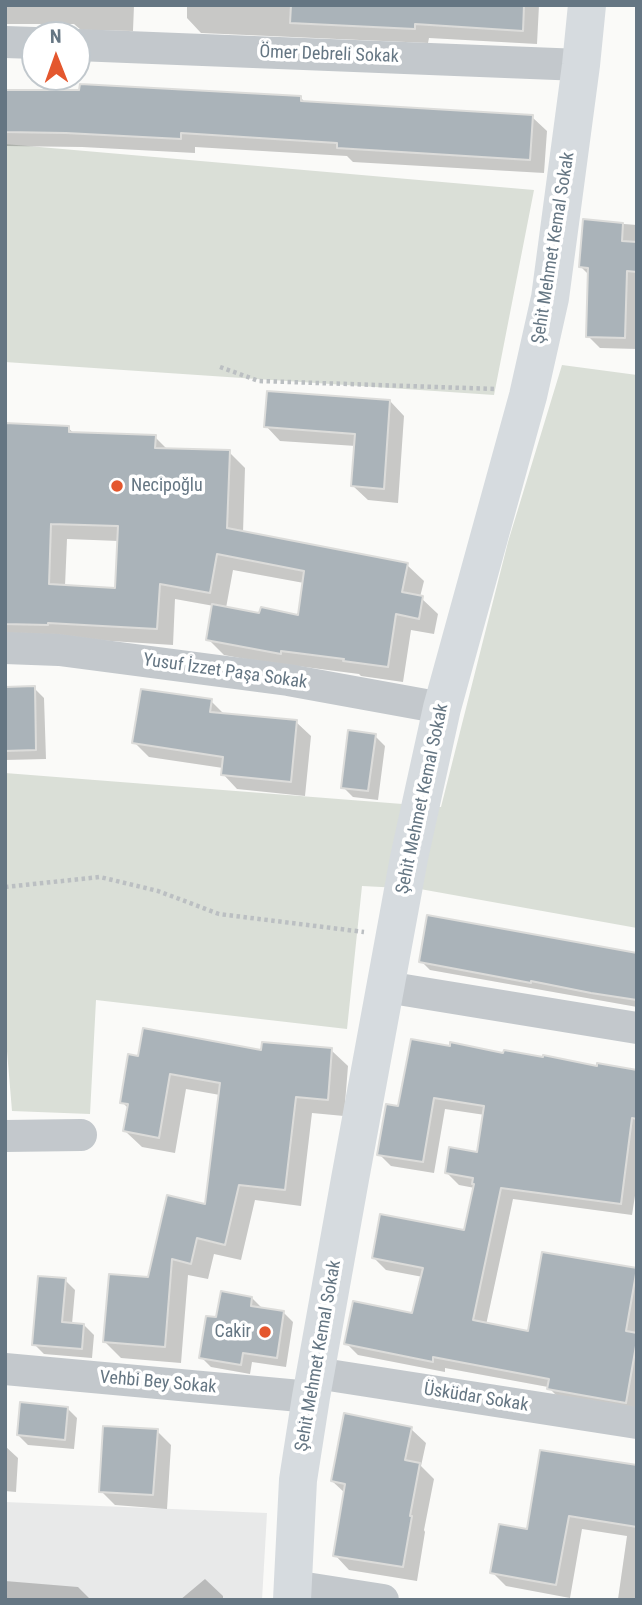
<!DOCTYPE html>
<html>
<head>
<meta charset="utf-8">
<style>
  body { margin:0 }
  #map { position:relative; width:642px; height:1605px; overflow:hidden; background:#fafaf8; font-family:"Roboto Condensed",sans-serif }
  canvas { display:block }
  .frame { position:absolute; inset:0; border:7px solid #657683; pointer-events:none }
  .north { position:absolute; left:21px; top:21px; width:70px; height:70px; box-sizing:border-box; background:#fff; border:2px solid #c1c8cd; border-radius:50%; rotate:359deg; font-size:19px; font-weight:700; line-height:28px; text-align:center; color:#657683 }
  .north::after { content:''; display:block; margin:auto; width:24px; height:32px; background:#e4572e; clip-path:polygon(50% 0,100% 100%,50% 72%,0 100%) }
</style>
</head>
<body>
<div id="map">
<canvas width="642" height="1605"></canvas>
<div class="frame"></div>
<div class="north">N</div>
</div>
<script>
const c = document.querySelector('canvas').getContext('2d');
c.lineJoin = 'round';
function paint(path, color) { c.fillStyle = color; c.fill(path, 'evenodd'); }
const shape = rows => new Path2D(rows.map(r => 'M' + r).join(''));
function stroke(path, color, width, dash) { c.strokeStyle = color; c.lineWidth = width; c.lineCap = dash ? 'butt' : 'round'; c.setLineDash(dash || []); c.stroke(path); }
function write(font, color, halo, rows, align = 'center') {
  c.font = font + ' "Roboto Condensed",sans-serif'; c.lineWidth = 7; c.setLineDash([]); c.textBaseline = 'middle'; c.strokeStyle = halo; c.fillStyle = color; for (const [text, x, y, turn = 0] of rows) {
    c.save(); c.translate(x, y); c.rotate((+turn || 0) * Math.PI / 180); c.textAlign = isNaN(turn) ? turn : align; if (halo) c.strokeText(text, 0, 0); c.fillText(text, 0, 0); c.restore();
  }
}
const built = shape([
  [5,1502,267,1513,262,1600,5,1600]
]);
const green = shape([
  [5,144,534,190,494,395,5,362],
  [562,365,637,375,637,928,420,889,362,886,347,1029,96,1000,90,1114,12,1111,5,1027,5,773,441,807,508,542]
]);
const shadow = shape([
  [5,5,134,5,133,31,81,30,74,24,5,24],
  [187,5,539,5,537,44,429,38,428,43,201,33,187,18],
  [5,91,301,98,306,103,532,117,547,131,544,173,353,162,347,156,195,147,195,153,82,147,5,146],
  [585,221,637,225,637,349,600,348,588,336,589,275,581,267],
  [390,401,404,416,398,503,368,500,353,486,356,446,280,441,266,426],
  [5,425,68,428,75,434,155,437,168,450,229,452,245,468,243,533,407,565,424,581,420,597,438,614,434,634,411,630,403,682,361,676,359,674,297,666,297,669,224,655,208,639,214,606,175,599,173,645,64,638,5,639],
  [67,539,119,541,117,589,65,586],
  [233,570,304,583,299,617,261,615,226,608],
  [34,688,44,698,46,759,5,760,5,689],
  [211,701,225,715,296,722,311,736,305,796,237,789,223,774,223,768,149,757,134,742],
  [375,736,385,746,378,800,353,797,343,787],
  [637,954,637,1007,430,970,421,961],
  [331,1050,348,1066,344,1116,312,1113,301,1206,255,1200,241,1260,214,1254,208,1279,188,1275,181,1363,121,1358,105,1342,149,1279,207,1206,220,1095,186,1089,175,1153,142,1147,125,1131,129,1109,122,1102,129,1056],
  [505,1055,637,1071,637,1183,632,1215,513,1199,486,1325,529,1333,636,1270,637,1414,561,1400,548,1387,445,1368,445,1372,358,1355,346,1343,413,1316,423,1277,386,1270,374,1258,465,1232,475,1188,459,1185,447,1173,478,1154,485,1115,445,1109,434,1173,391,1166,379,1154,400,1108],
  [65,1280,75,1290,72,1324,84,1325,94,1335,92,1358,44,1354,34,1344],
  [252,1298,263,1309,283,1312,293,1322,286,1367,252,1362,250,1374,211,1367,201,1357,218,1319],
  [67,1408,77,1418,74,1449,28,1445,18,1435],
  [411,1429,426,1443,421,1466,434,1479,424,1530,425,1532,417,1581,349,1570,335,1555,345,1493,332,1481],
  [157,1431,171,1445,167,1509,115,1505,101,1491],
  [5,1446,18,1458,16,1492,5,1491],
  [637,1467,637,1600,618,1599,627,1536,582,1529,570,1598,506,1586,492,1572,529,1531],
  [205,1579,223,1596,223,1600,180,1600],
  [5,1581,78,1587,91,1600,5,1600]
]);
const building = shape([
  [291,5,524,5,523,31,415,24,415,29,290,23,291,5],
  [80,84,301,96,301,101,533,115,530,160,337,148,337,143,181,133,181,139,66,133,5,132,5,90,79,90,80,84],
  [583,219,623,223,622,241,637,242,637,272,627,271,625,338,586,337,588,268,579,267,583,219],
  [267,391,390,400,384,489,351,486,355,434,264,427,267,391],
  [5,423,69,426,69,432,156,435,155,448,230,450,227,528,408,563,402,592,423,596,419,619,396,614,388,667,343,661,344,659,281,651,281,654,206,640,212,604,259,613,261,607,298,615,304,571,217,554,210,593,160,584,157,629,48,623,48,625,5,624,5,423],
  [51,524,118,526,115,588,49,584,51,524],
  [35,686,36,750,5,751,5,687,35,686],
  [141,689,212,699,210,712,297,720,291,782,221,775,223,757,132,743,141,689],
  [348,730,376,734,368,791,341,788,348,730],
  [427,915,637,953,637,1000,591,993,531,981,531,983,419,962,427,915],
  [143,1028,261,1050,262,1042,332,1048,328,1100,296,1097,285,1190,239,1185,225,1245,197,1238,191,1264,172,1259,165,1347,103,1342,109,1274,148,1277,167,1195,205,1204,220,1083,170,1074,159,1138,123,1131,128,1104,120,1103,128,1054,138,1056,143,1028],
  [411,1039,450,1046,450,1042,503,1053,504,1050,543,1057,543,1055,597,1066,597,1063,637,1070,637,1119,632,1118,621,1204,501,1188,473,1320,528,1331,542,1252,637,1268,626,1331,637,1333,637,1340,626,1403,547,1389,549,1379,433,1357,433,1362,344,1344,353,1301,412,1313,423,1268,372,1258,380,1214,464,1230,474,1184,472,1184,473,1178,445,1173,449,1147,477,1152,484,1106,434,1098,423,1162,377,1155,386,1104,398,1106,411,1039],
  [38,1276,66,1278,62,1322,84,1324,82,1349,32,1345,38,1276],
  [221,1291,252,1297,251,1306,284,1311,277,1358,243,1353,241,1365,199,1358,206,1316,216,1317,221,1291],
  [20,1402,68,1407,65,1440,17,1435,20,1402],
  [344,1413,412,1427,405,1460,420,1463,410,1516,412,1516,403,1567,333,1556,345,1484,331,1481,344,1413],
  [103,1426,158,1429,153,1495,99,1492,103,1426],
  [540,1450,637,1465,637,1527,569,1516,556,1585,490,1573,499,1524,527,1529,540,1450]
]);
const path = shape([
  [220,367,259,381,496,389],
  [5,887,100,877,158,891,219,914,364,932]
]);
const street = shape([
  [5,42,35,43],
  [77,45,581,65],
  [5,648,59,650,288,680,442,708],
  [386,987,637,1028],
  [5,1136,81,1135],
  [5,1369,311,1397],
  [316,1373,637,1423],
  [293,1586,383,1600]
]);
const secondary = shape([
  [292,1600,298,1480,311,1397,350,1179,409,858,442,708,528,396,550,298,581,65,587,5]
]);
const markers = [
  [117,486,7,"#e4572e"],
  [265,1332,7,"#e4572e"]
];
const streetNames = [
  ["Ömer Debreli Sokak",329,55,2],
  ["Şehit Mehmet Kemal Sokak",554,248,-81],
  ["Yusuf İzzet Paşa Sokak",225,672,8],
  ["Şehit Mehmet Kemal Sokak",423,799,-78],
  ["Şehit Mehmet Kemal Sokak",319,1356,-80],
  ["Vehbi Bey Sokak",158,1383,5],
  ["Üsküdar Sokak",476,1398,9]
];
const poiNames = [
  ["Necipoğlu",131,486],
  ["Cakir",251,1332,"right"]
];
paint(built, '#e8e9e9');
paint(green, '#dadfd7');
paint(shadow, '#0003');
paint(building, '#aab3b9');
stroke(building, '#dcdcda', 2);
stroke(path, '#bbbfc2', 4.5, [3.5, 3.5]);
stroke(street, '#c3c8cc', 32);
stroke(secondary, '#d6dbdf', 38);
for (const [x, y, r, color] of markers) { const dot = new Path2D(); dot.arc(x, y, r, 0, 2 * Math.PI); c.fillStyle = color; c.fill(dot); stroke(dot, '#fff', 2.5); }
write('18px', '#657683', '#fff', streetNames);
write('18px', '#657683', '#fff', poiNames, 'left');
</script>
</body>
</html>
